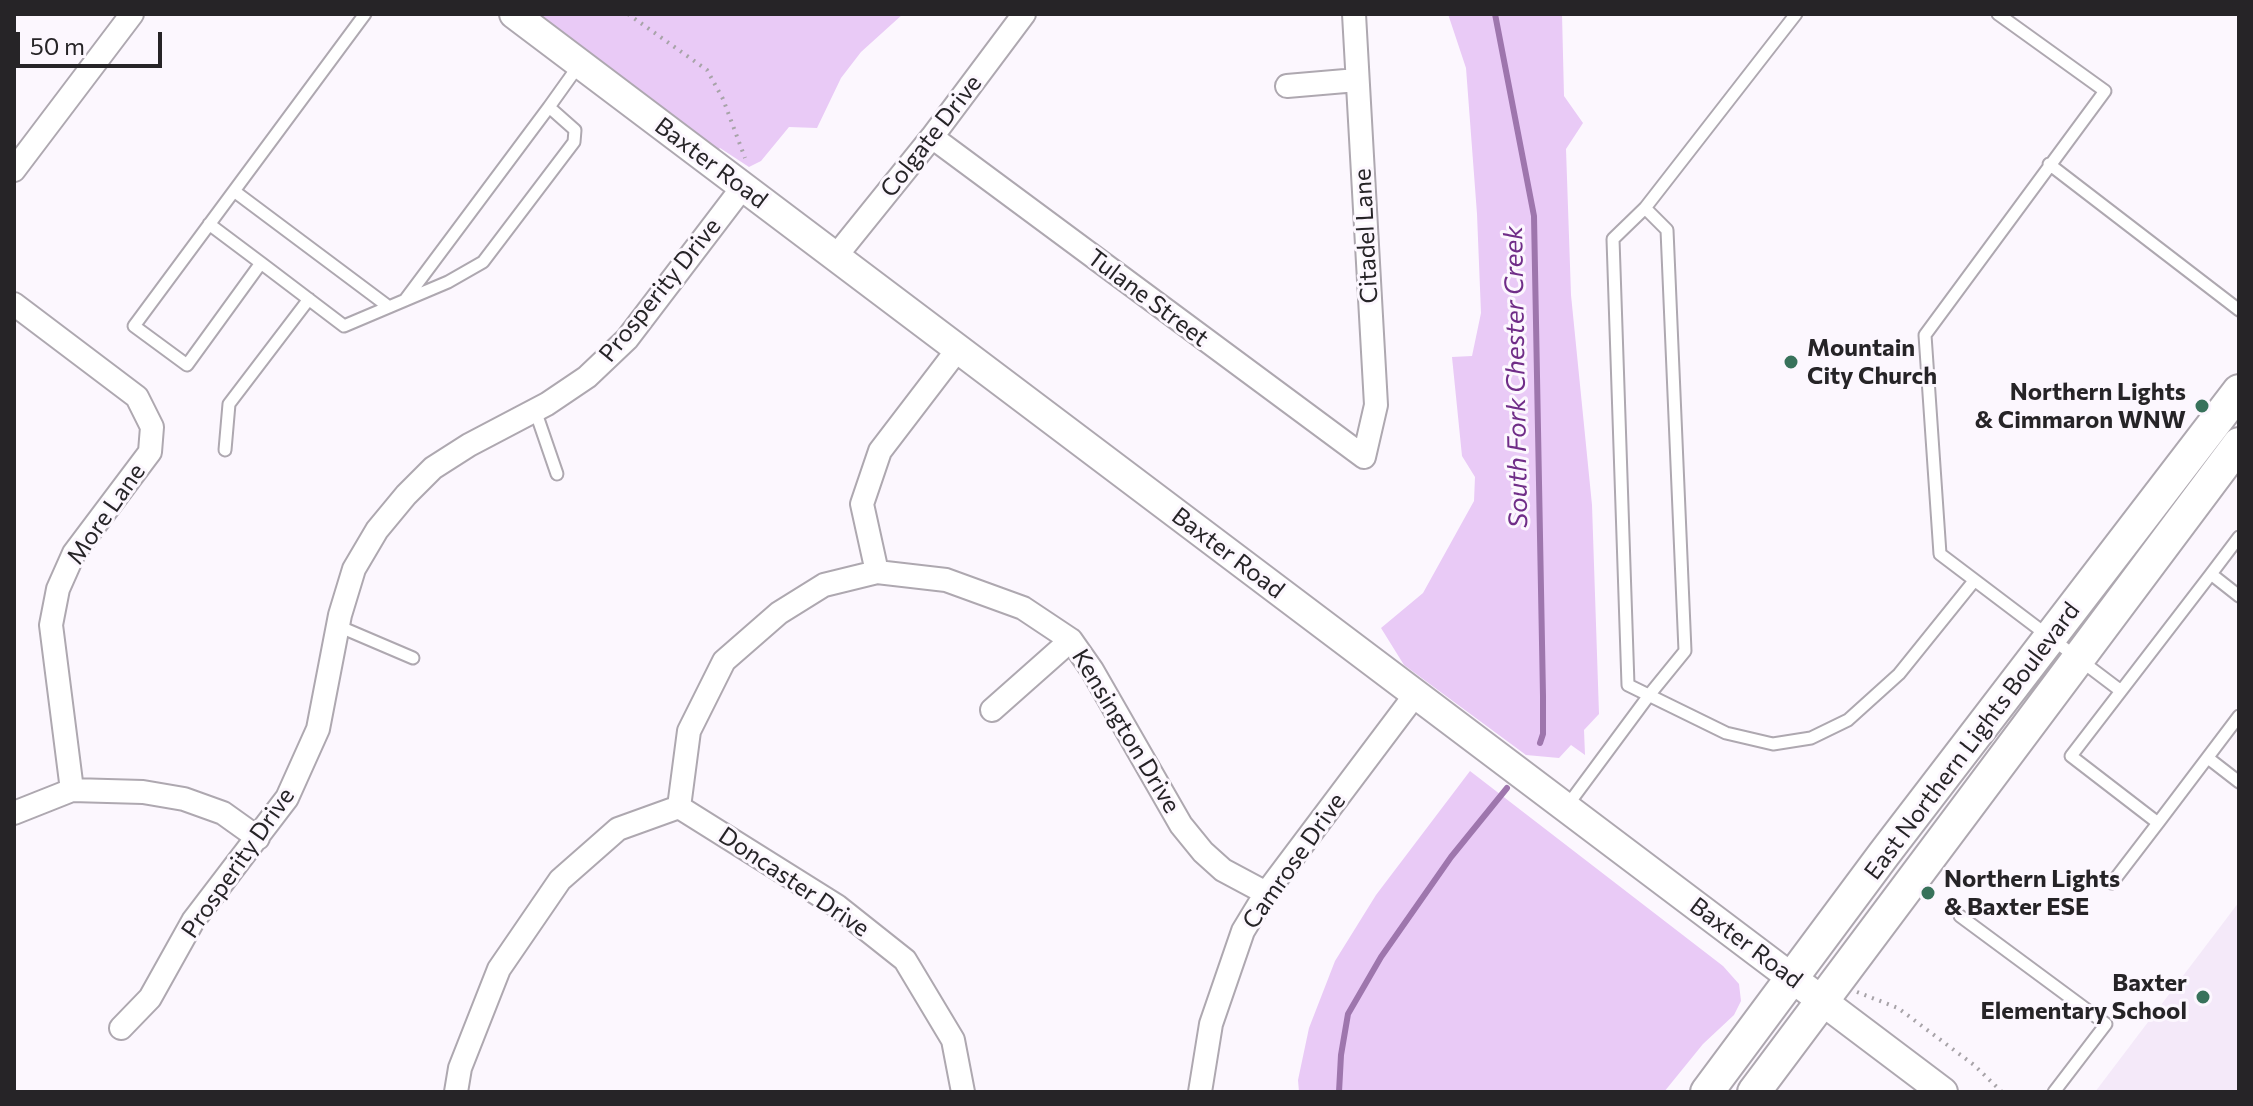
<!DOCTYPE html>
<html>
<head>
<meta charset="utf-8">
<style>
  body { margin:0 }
  #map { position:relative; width:2253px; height:1106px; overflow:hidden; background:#fcf7fe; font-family:Commissioner,sans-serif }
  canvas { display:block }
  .frame { position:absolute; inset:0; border:16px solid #262427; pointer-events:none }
  .scale { position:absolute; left:16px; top:32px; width:146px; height:36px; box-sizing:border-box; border:4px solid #262427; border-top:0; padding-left:10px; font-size:24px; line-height:28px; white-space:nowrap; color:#262427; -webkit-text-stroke:6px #fcf7fe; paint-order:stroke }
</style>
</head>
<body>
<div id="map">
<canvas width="2253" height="1106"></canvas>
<div class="frame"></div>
<div class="scale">50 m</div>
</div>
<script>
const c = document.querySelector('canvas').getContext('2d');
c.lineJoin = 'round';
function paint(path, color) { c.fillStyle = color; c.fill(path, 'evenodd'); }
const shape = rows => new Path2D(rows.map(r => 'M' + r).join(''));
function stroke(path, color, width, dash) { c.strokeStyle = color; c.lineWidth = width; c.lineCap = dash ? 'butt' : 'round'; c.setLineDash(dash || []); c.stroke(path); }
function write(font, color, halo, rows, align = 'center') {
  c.font = font + ' Commissioner,sans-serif'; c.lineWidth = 6; c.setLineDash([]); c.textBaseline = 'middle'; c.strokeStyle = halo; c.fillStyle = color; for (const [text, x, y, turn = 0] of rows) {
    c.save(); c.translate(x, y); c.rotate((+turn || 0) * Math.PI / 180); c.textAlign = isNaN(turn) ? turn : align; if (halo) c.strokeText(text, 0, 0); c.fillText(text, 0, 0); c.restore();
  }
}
const built = shape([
  [2239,902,2239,1092,2095,1092]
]);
const green = shape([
  [538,14,903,14,861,52,841,78,817,128,789,127,761,161,749,167,720,148,718,150,647,101],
  [1448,14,1562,14,1564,96,1583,123,1566,149,1571,295,1592,505,1599,714,1584,730,1585,755,1571,745,1559,758,1526,755,1404,665,1381,628,1423,593,1474,501,1475,477,1462,456,1452,357,1472,356,1481,313,1477,214,1466,68],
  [1470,771,1723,966,1739,984,1741,1001,1734,1015,1703,1044,1664,1092,1299,1092,1298,1080,1309,1028,1335,961,1376,895]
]);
const stream = shape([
  [1495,14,1534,216,1543,696,1543,734,1540,743],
  [1339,1092,1341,1055,1348,1014,1381,957,1451,857,1507,788]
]);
const path = shape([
  [628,14,707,70,723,99,745,158],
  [1857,992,1898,1008,1974,1065,2002,1092]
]);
const service = shape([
  [365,14,134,326,187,365,261,263,344,326,448,282,483,262,574,142,575,130,549,107,405,300],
  [1796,14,1645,208,1613,239,1628,685,1726,733,1773,744,1811,738,1848,720,1899,674,1974,581],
  [1998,14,2105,91,1925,335,1940,554,2121,691],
  [549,107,579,65],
  [2049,164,2239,310],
  [234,191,389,307],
  [209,224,261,263],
  [535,410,557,474],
  [225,450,229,404,309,299],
  [2211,574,2239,537],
  [2239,596,2211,574,2071,756,2158,823,2239,716],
  [338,626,413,658],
  [2208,758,2239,782],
  [1567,806,1650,694,1685,651,1667,230,1645,208],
  [2112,883,2158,823],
  [1960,916,2106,1024,2054,1092]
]);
const minor = shape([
  [1287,86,1357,80],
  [932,137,1364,457,1376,405,1354,14],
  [14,170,132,14],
  [836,256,932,137,1024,14],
  [14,304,137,397,152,427,150,452,74,553,58,589,51,625,72,790],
  [877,572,862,504,880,451,958,349],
  [992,710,1071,640],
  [679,807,689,731,724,661,779,613,824,585,877,572,946,580,1023,608,1071,640,1092,670,1181,825,1203,852,1223,870,1266,893],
  [679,807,837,906,905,960,953,1040,963,1092],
  [14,813,72,790,143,792,184,799,223,813,258,838],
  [121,1028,150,998,193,921,287,798,318,729,340,615,354,569,377,530,406,495,433,468,469,445,547,404,587,377,627,339,742,188],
  [456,1092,460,1068,499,969,560,880,618,829,679,807],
  [1200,1092,1211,1024,1243,931,1266,893,1415,695]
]);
const tertiary = shape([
  [514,14,1943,1092]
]);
const secondary = shape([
  [1707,1092,1884,854,2239,391],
  [1754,1092,2239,444]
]);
const markers = [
  [1791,362,8,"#38725b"],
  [2202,406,8,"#38725b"],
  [1928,893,8,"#38725b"],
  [2203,997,8,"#38725b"]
];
const streetNames = [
  ["Colgate Drive",931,136,-52],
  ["Baxter Road",711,163,37],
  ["Citadel Lane",1366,236,-93],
  ["Prosperity Drive",660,290,-51],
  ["Tulane Street",1148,298,37],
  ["More Lane",106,514,-55],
  ["Baxter Road",1228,553,37],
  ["Kensington Drive",1126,731,59],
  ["East Northern Lights Boulevard",1972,741,-53],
  ["Camrose Drive",1294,861,-55],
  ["Prosperity Drive",238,863,-55],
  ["Doncaster Drive",794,882,34],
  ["Baxter Road",1746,943,37]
];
const poiNames = [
  ["Mountain",1807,348],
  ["City Church",1807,376],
  ["Northern Lights",2186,392,"right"],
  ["& Cimmaron WNW",2186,420,"right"],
  ["Northern Lights",1944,879],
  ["& Baxter ESE",1944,907],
  ["Baxter",2187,983,"right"],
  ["Elementary School",2187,1011,"right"]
];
const waterNames = [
  ["South Fork Chester Creek",1516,377,-91]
];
paint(built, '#f4e9f9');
paint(green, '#e9caf6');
stroke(stream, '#9e76ad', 6);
stroke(service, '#aea8b0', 15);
stroke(minor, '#aea8b0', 26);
stroke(tertiary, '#aea8b0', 32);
stroke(secondary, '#aea8b0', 36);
stroke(path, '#a7a3a8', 4, [2, 6]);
stroke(service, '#fff', 11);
stroke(minor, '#fff', 22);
stroke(tertiary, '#fff', 28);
stroke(secondary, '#fff', 32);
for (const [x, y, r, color] of markers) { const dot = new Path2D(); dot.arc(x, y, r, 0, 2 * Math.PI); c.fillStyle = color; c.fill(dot); stroke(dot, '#fcf7fe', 3); }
write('24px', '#262427', '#fcf7fe', streetNames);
write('bold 24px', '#262427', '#fcf7fe', poiNames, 'left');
write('italic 26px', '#702d88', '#fcf7fe', waterNames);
</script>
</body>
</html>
